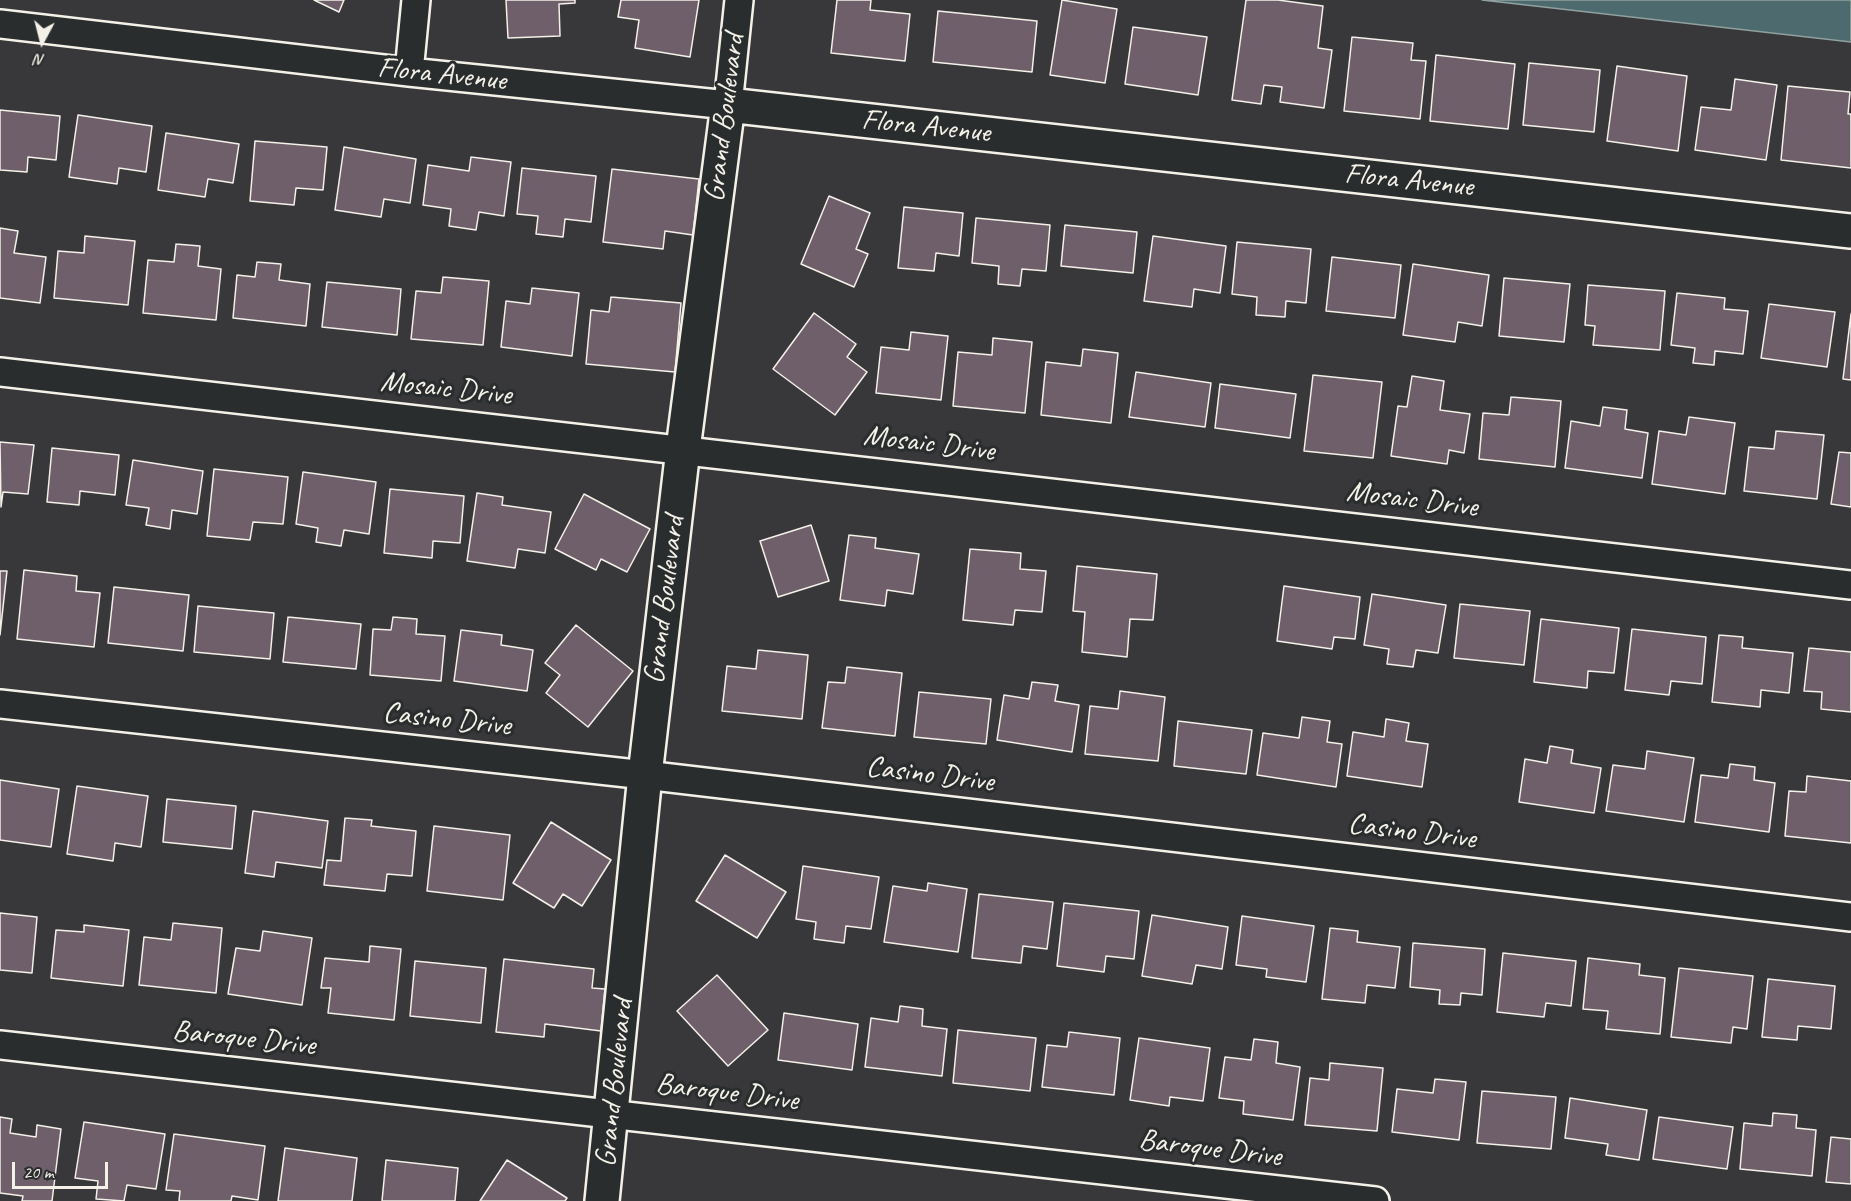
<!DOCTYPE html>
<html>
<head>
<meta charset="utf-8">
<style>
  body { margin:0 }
  #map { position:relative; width:1851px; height:1201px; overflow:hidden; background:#38373a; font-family:Caveat,sans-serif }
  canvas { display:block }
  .north { position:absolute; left:12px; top:12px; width:60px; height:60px; -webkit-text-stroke:4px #2a2d2e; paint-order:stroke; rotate:187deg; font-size:16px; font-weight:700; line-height:24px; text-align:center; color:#f4f1e8 }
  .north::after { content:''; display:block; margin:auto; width:21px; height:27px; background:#f4f1e8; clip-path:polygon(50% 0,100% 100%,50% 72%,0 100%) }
  .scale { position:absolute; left:12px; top:1162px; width:96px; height:27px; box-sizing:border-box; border:3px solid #f4f1e8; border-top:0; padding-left:8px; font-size:18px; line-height:21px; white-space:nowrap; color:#f4f1e8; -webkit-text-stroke:4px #2a2d2e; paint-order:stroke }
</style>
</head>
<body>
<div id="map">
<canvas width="1851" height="1201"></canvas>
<div class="north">N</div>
<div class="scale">20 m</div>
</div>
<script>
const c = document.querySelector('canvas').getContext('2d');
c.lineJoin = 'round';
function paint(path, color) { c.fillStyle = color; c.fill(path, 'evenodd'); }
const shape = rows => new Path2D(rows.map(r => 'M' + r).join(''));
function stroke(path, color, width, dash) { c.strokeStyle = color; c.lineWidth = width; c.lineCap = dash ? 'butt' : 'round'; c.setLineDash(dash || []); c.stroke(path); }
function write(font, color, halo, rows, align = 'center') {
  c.font = font + ' Caveat,sans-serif'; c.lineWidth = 6; c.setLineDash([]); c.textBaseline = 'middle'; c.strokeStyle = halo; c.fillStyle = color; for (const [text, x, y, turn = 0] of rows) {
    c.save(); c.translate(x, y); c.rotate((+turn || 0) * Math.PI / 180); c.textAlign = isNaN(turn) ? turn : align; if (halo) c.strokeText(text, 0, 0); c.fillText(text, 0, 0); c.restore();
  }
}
const water = shape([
  [1482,0,1851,0,1851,42,1482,0]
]);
const building = shape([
  [314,0,344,0,339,12,314,0],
  [506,0,575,0,575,3,559,4,560,36,508,38,506,0],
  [621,0,699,0,690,57,635,48,639,20,618,17,621,0],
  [837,0,871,0,870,10,910,14,905,61,831,53,837,0],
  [1062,0,1117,9,1105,83,1050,75,1062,0],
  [1246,0,1278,0,1323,6,1318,48,1332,50,1324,108,1280,102,1282,87,1264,85,1261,104,1232,100,1246,0],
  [938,11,1037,21,1032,72,933,62,938,11],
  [1133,27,1207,37,1198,95,1125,84,1133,27],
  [1352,37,1413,43,1411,60,1426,61,1420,119,1344,111,1352,37],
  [1436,55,1515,64,1508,129,1430,121,1436,55],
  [1529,63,1600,70,1594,132,1523,125,1529,63],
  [1617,66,1687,76,1678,151,1607,141,1617,66],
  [1735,79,1777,85,1766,160,1695,150,1701,107,1731,110,1735,79],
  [1788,86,1850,92,1848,114,1851,114,1851,168,1781,160,1788,86],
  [0,110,60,116,56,160,28,157,27,172,0,170,0,110],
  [78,115,152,126,146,172,119,168,117,184,69,177,78,115],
  [166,133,239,144,233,183,208,179,205,197,158,190,166,133],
  [255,141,327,147,323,190,296,188,294,205,250,201,255,141],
  [344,147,416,159,410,203,384,199,381,217,335,210,344,147],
  [471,157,511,162,504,216,479,212,476,230,449,226,451,209,423,205,428,165,469,171,471,157],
  [522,168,596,176,591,222,565,219,563,237,536,234,538,216,517,214,522,168],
  [612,169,699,179,693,235,665,231,663,249,603,242,612,169],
  [829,196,870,213,856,249,868,254,854,287,801,264,829,196],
  [904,207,963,213,959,256,936,253,934,271,898,268,904,207],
  [976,218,1050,225,1046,271,1022,269,1020,286,998,284,999,266,972,263,976,218],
  [1065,225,1137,232,1133,273,1061,266,1065,225],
  [0,228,18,231,14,253,46,257,40,303,0,298,0,228],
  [85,236,135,241,128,305,54,298,58,251,84,253,85,236],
  [1153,236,1226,246,1220,293,1194,289,1192,307,1144,301,1153,236],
  [1237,242,1311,249,1306,303,1286,301,1285,317,1256,315,1257,297,1232,294,1237,242],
  [176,244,200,246,198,266,221,269,216,320,143,313,148,260,174,262,176,244],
  [1332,257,1401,265,1395,318,1326,311,1332,257],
  [257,262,281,264,279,280,310,284,306,326,233,318,237,275,255,277,257,262],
  [1413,264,1489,275,1482,326,1458,322,1455,342,1403,335,1413,264],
  [443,277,489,281,483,345,411,339,416,291,441,293,443,277],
  [1504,278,1570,284,1564,342,1499,336,1504,278],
  [327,282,401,289,397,335,322,327,327,282],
  [1588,285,1665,291,1660,350,1593,345,1595,326,1585,325,1588,285],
  [532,288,579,293,572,356,501,347,506,301,530,304,532,288],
  [1677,293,1725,298,1724,309,1748,311,1743,354,1715,351,1714,365,1693,363,1695,348,1671,345,1677,293],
  [611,297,681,303,675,372,586,364,591,310,609,312,611,297],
  [1769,304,1835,312,1827,367,1761,358,1769,304],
  [814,313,856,344,847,357,867,372,835,415,773,369,814,313],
  [1851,314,1851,380,1843,379,1851,314],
  [911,332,948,336,941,400,876,393,881,347,909,350,911,332],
  [993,338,1032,342,1025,413,953,406,958,352,992,355,993,338],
  [1083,349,1118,353,1111,423,1041,415,1046,362,1081,366,1083,349],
  [1136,372,1211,383,1205,427,1129,417,1136,372],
  [1313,375,1382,382,1373,458,1304,451,1313,375],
  [1412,376,1444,381,1440,410,1470,414,1464,453,1449,450,1447,464,1391,456,1398,406,1407,407,1412,376],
  [1220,384,1296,394,1290,438,1215,428,1220,384],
  [1511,397,1561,401,1555,467,1479,459,1483,413,1509,415,1511,397],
  [1603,407,1627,410,1625,429,1648,433,1642,478,1565,468,1571,421,1600,426,1603,407],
  [1689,417,1735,423,1725,494,1652,484,1659,431,1686,435,1689,417],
  [1776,431,1824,435,1817,499,1744,491,1749,447,1774,449,1776,431],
  [0,442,34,445,28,494,3,492,1,507,0,442],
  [52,448,119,455,115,495,80,491,79,505,47,502,52,448],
  [1839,452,1851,453,1851,507,1831,504,1839,452],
  [133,460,203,471,197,514,172,510,170,529,146,525,149,508,126,505,133,460],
  [214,469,288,477,283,524,253,522,250,540,207,536,214,469],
  [303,472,376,482,369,534,344,530,341,546,316,542,318,528,296,524,303,472],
  [390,489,464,496,460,543,433,541,432,558,384,553,390,489],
  [477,493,503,497,502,505,551,512,545,553,518,549,515,568,467,561,477,493],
  [584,494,650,529,627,572,601,559,596,570,555,549,584,494],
  [811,525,829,581,778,597,760,541,811,525],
  [849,535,876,538,875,548,919,554,913,594,887,590,885,606,840,600,849,535],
  [970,549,1021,553,1020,569,1046,571,1042,612,1015,610,1013,625,963,620,970,549],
  [1077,566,1157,574,1153,620,1130,619,1127,657,1082,652,1085,612,1073,611,1077,566],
  [24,570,77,576,76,591,100,593,94,647,17,639,24,570],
  [0,571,7,571,0,635,0,571],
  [1284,586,1360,597,1355,639,1334,637,1332,649,1277,641,1284,586],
  [114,587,189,595,183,651,108,643,114,587],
  [1372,594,1446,605,1438,653,1416,650,1413,667,1387,664,1389,649,1364,645,1372,594],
  [1460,604,1530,611,1524,665,1454,658,1460,604],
  [198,606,274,613,270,659,194,652,198,606],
  [288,617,361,624,356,669,283,662,288,617],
  [393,617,417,619,416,634,445,636,441,681,370,675,373,629,391,630,393,617],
  [1541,619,1619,628,1614,673,1588,671,1587,688,1534,682,1541,619],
  [576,625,633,671,588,727,546,693,560,675,545,663,576,625],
  [1632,629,1706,637,1702,684,1671,681,1669,695,1625,690,1632,629],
  [461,630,502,635,501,645,533,650,527,691,454,681,461,630],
  [1719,635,1743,637,1742,648,1793,653,1789,693,1761,690,1760,707,1712,702,1719,635],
  [1809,648,1851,652,1851,712,1821,709,1822,692,1804,691,1809,648],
  [758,650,808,655,802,719,722,711,727,666,756,669,758,650],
  [847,667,902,673,895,736,822,728,828,682,845,683,847,667],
  [1032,682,1058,685,1055,701,1079,705,1072,752,997,740,1004,695,1029,699,1032,682],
  [1120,691,1165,697,1158,761,1085,754,1090,706,1118,709,1120,691],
  [919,692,991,699,986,744,914,737,919,692],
  [1302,717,1330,721,1327,742,1342,744,1336,787,1257,775,1263,733,1299,738,1302,717],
  [1386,719,1409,723,1406,741,1428,744,1422,787,1347,776,1353,732,1384,737,1386,719],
  [1178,721,1252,730,1246,774,1174,766,1178,721],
  [1550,746,1573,750,1571,763,1601,768,1594,813,1519,802,1525,759,1547,763,1550,746],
  [1647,751,1694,758,1684,822,1606,811,1613,765,1645,769,1647,751],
  [1730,764,1755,767,1754,780,1775,783,1769,832,1695,822,1701,775,1728,778,1730,764],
  [1807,776,1851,781,1851,843,1785,836,1789,791,1806,792,1807,776],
  [0,780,59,789,51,847,0,840,0,780],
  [77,786,148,796,141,847,115,843,113,861,67,854,77,786],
  [167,799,236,806,232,849,163,842,167,799],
  [253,811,328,821,322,868,276,862,274,877,245,873,253,811],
  [345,818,372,820,371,826,416,831,412,876,387,874,385,891,324,885,327,860,341,861,345,818],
  [551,822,611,860,582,906,563,894,554,908,513,883,551,822],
  [434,826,510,835,503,900,427,891,434,826],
  [725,855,786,892,757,938,696,901,725,855],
  [803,866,879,877,871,929,846,926,844,943,814,939,816,922,796,919,803,866],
  [928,883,967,889,958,952,884,942,893,886,927,891,928,883],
  [979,894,1053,902,1047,949,1023,946,1021,963,972,958,979,894],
  [1064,903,1139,911,1134,959,1106,956,1104,972,1057,966,1064,903],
  [0,913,37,917,32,973,0,970,0,913],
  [1152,915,1228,927,1222,969,1196,965,1192,984,1142,976,1152,915],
  [1242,916,1314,926,1306,982,1266,977,1267,969,1236,965,1242,916],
  [173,923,222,928,216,993,139,985,144,937,171,940,173,923],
  [84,925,129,930,123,986,51,978,56,930,84,932,84,925],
  [1330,928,1358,931,1357,942,1400,947,1395,988,1367,985,1365,1003,1322,999,1330,928],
  [263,931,312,938,302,1005,228,994,236,948,260,951,263,931],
  [1413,943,1485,949,1482,995,1461,993,1460,1005,1439,1004,1440,990,1410,987,1413,943],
  [370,946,401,949,394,1020,328,1013,331,988,321,988,325,958,369,962,370,946],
  [1503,953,1576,961,1571,1006,1546,1003,1544,1017,1497,1012,1503,953],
  [1588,958,1640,964,1639,975,1665,978,1660,1034,1606,1029,1608,1011,1583,1009,1588,958],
  [504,959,594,969,592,988,605,989,601,1031,545,1024,544,1037,496,1032,504,959],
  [415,961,486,968,481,1023,410,1016,415,961],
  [1679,968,1753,976,1747,1029,1733,1027,1731,1043,1671,1037,1679,968],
  [717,975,768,1030,728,1066,677,1011,717,975],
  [1768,979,1835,986,1831,1029,1798,1026,1797,1040,1762,1037,1768,979],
  [900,1006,923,1009,922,1026,947,1029,942,1076,865,1067,871,1018,898,1022,900,1006],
  [784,1013,858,1024,852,1070,778,1060,784,1013],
  [958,1030,1036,1038,1030,1091,953,1083,958,1030],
  [1069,1032,1120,1038,1114,1095,1042,1087,1047,1045,1067,1047,1069,1032],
  [1139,1038,1210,1048,1203,1101,1170,1097,1169,1106,1130,1100,1139,1038],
  [1254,1039,1278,1042,1276,1063,1300,1067,1293,1120,1243,1114,1244,1101,1219,1098,1225,1057,1251,1060,1254,1039],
  [1330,1063,1383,1068,1377,1131,1305,1125,1310,1078,1329,1080,1330,1063],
  [1435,1079,1466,1082,1459,1140,1392,1132,1397,1089,1433,1093,1435,1079],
  [1482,1091,1556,1097,1551,1149,1477,1143,1482,1091],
  [1570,1098,1647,1110,1639,1160,1606,1155,1608,1144,1565,1138,1570,1098],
  [1773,1113,1797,1115,1796,1128,1816,1130,1812,1176,1740,1169,1744,1123,1772,1126,1773,1113],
  [0,1117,12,1119,10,1133,36,1137,37,1125,61,1129,52,1201,22,1201,23,1196,0,1193,0,1117],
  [1659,1117,1733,1127,1727,1169,1653,1159,1659,1117],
  [84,1122,165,1134,156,1189,127,1185,124,1201,96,1199,98,1181,75,1178,84,1122],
  [174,1134,265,1146,258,1200,232,1196,231,1201,179,1201,180,1191,166,1190,174,1134],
  [1831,1137,1851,1139,1851,1184,1826,1182,1831,1137],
  [285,1148,357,1158,352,1201,278,1201,285,1148],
  [386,1160,458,1168,455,1201,382,1201,386,1160],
  [507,1160,567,1198,565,1201,480,1201,507,1160]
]);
const street = shape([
  [0,24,409,72,728,105,739,0],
  [409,72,416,0],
  [0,372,1851,585],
  [0,704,645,775,1851,917],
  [0,1045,1375,1201]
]);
const secondary = shape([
  [602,1201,645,775,683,449,728,105,1851,231]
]);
const streetNames = [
  ["Flora Avenue",442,75,6],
  ["Grand Boulevard",725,118,-83],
  ["Flora Avenue",926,127,6],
  ["Flora Avenue",1409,181,6],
  ["Mosaic Drive",446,389,6],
  ["Mosaic Drive",929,444,7],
  ["Mosaic Drive",1412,500,7],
  ["Grand Boulevard",665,600,-83],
  ["Casino Drive",447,720,6],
  ["Casino Drive",930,775,7],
  ["Casino Drive",1412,832,7],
  ["Baroque Drive",244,1039,6],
  ["Grand Boulevard",615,1083,-84],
  ["Baroque Drive",727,1093,7],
  ["Baroque Drive",1210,1149,7]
];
paint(water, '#4d6b6f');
stroke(water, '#90a19f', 1.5);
paint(building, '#6f5f6b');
stroke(building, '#f4f1e8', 1.5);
stroke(street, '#f4f1e8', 32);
stroke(secondary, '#f4f1e8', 38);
stroke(street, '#2a2d2e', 27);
stroke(secondary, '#2a2d2e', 33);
write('30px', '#f4f1e8', '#2a2d2e', streetNames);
</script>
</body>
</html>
